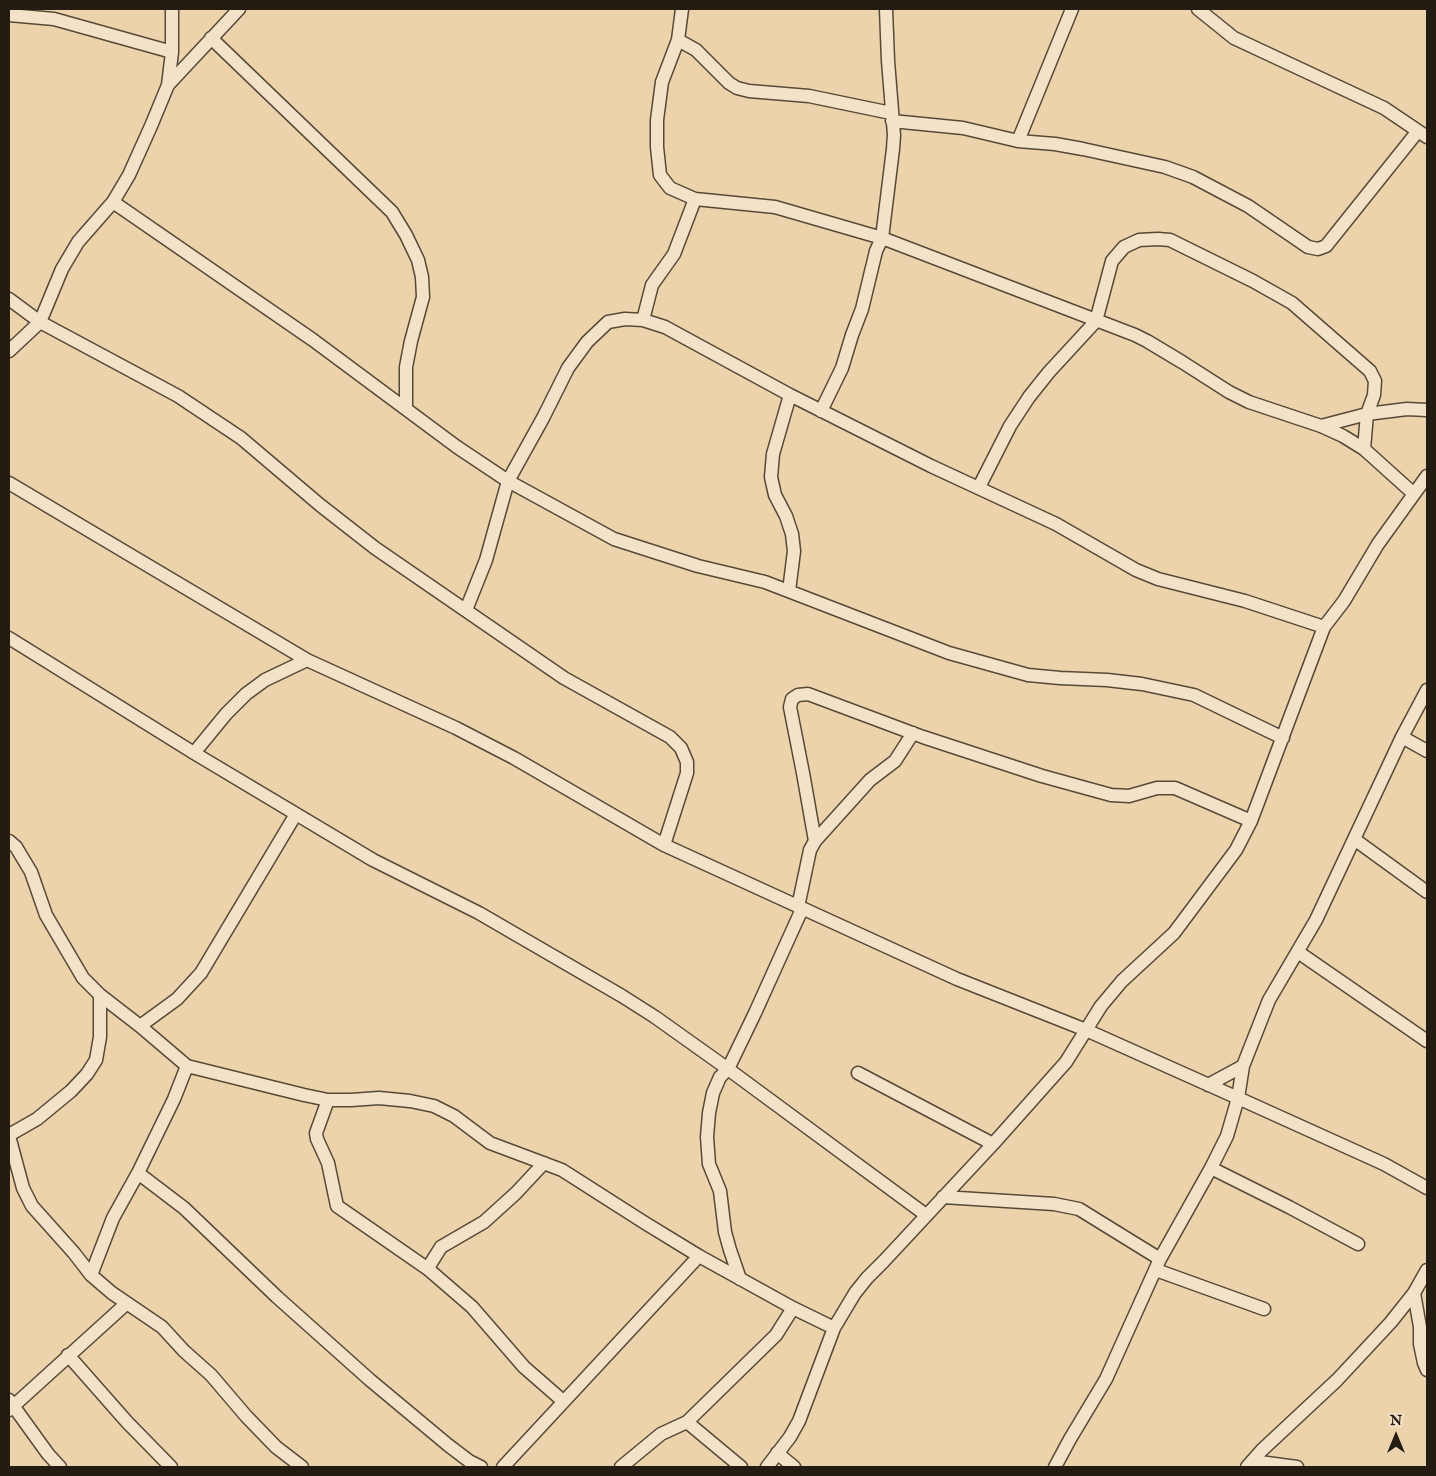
<!DOCTYPE html>
<html>
<head>
<meta charset="utf-8">
<style>
  body { margin:0 }
  #map { position:relative; width:1436px; height:1476px; overflow:hidden; background:#edd3ab; font-family:"IM FELL English",serif }
  canvas { display:block }
  .frame { position:absolute; inset:0; border:10px solid #241b12; pointer-events:none }
  .north { position:absolute; left:1371px; top:1411px; width:50px; height:50px; -webkit-text-stroke:4px #f3e2c8; paint-order:stroke; rotate:0deg; font-size:14px; font-weight:700; line-height:20px; text-align:center; color:#241b12 }
  .north::after { content:''; display:block; margin:auto; width:18px; height:22px; background:#241b12; clip-path:polygon(50% 0,100% 100%,50% 72%,0 100%) }
</style>
</head>
<body>
<div id="map">
<canvas width="1436" height="1476"></canvas>
<div class="frame"></div>
<div class="north">N</div>
</div>
<script>
const c = document.querySelector('canvas').getContext('2d');
c.lineJoin = 'round';
const shape = rows => new Path2D(rows.map(r => 'M' + r).join(''));
function stroke(path, color, width, dash) { c.strokeStyle = color; c.lineWidth = width; c.lineCap = dash ? 'butt' : 'round'; c.setLineDash(dash || []); c.stroke(path); }
const minor = shape([
  [682,9,678,40,662,82,657,120,657,147,660,175,670,188,695,199,775,207,882,238,1135,335,1147,341,1182,362,1229,392,1249,402,1321,426,1343,436,1364,449,1414,494],
  [1198,9,1234,38,1384,108,1427,137],
  [9,15,54,19,172,52],
  [211,38,392,212,406,235,418,260,422,277,423,297,411,341,406,367,406,409],
  [678,40,696,50,729,83,737,88,749,91,809,96,891,113],
  [168,85,239,9],
  [892,121,963,128,1018,141,1055,144,1083,149,1165,167,1193,177,1248,206,1308,247,1318,249,1326,246,1418,131],
  [1018,141,1072,9],
  [113,202,313,340,457,447,508,481,614,539,698,566,765,582,949,653,1028,675,1060,678,1107,680,1142,684,1194,695,1283,738],
  [9,299,40,322,178,396,241,438,320,505,375,548,564,678,670,737,681,748,687,762,687,773,664,845],
  [643,320,652,285,674,254,695,199],
  [9,351,40,322,62,269,78,242,113,202,129,175,151,126,168,85,172,52,172,9],
  [821,411,842,368,852,335,862,309,876,251,882,238,893,149,894,135,888,61,886,9],
  [1321,426,1367,414,1407,409,1427,410],
  [9,483,307,660,456,728,514,758,664,845,957,979,1086,1030,1238,1098,1384,1164,1427,1188],
  [979,487,1010,426,1029,397,1049,372,1096,321,1112,261,1124,247,1139,240,1158,239,1170,240,1253,281,1292,303,1370,371,1375,381,1374,395,1367,414,1364,449],
  [789,591,794,551,792,534,786,516,775,495,771,477,773,454,790,395],
  [466,610,486,560,508,481,543,418,568,368,587,342,608,322,625,319,643,320,665,327,790,395,931,466,1056,524,1136,570,1158,579,1245,601,1324,627],
  [9,638,194,753,373,860,479,913,622,996,655,1017,728,1069,926,1215],
  [1402,737,1427,751],
  [194,753,226,714,246,694,265,680,307,660],
  [1354,839,1427,892],
  [9,841,16,847,31,872,46,915,83,978,100,995,140,1026,187,1066,304,1095,328,1100,351,1100,379,1098,410,1101,434,1106,454,1116,490,1143,562,1170,645,1223,699,1256,793,1308,834,1328],
  [815,841,803,773,790,707,792,699,798,695,808,694,923,737,1042,776,1111,795,1129,796,1157,788,1175,788,1251,821],
  [798,907,810,850,815,841,870,780,895,761,913,733],
  [1298,952,1427,1041],
  [140,1026,177,999,201,973,296,814],
  [187,1066,174,1099,138,1173,184,1208,277,1297,370,1380,448,1445,469,1461,481,1467],
  [858,1073,993,1144],
  [1208,1085,1243,1066],
  [328,1100,316,1133,317,1139,328,1163,337,1206,428,1269,472,1307,524,1367,563,1401],
  [9,1135,37,1119,71,1091,87,1074,96,1060,100,1037,100,995],
  [9,1136,23,1188,32,1206,74,1253,91,1275,112,1293,162,1327,184,1351,211,1375,246,1416,276,1447,302,1467],
  [1211,1168,1289,1207,1358,1244],
  [943,1197,1054,1204,1079,1209,1160,1259],
  [428,1269,431,1263,441,1247,484,1222,516,1193,544,1163],
  [1156,1270,1264,1309],
  [91,1275,113,1218,138,1173],
  [740,1279,730,1250,725,1232,720,1191,709,1164,707,1137,709,1113,713,1093,720,1077,728,1069,755,1013,802,909],
  [1414,1293,1420,1327,1420,1344,1424,1363,1427,1370],
  [68,1355,127,1422,171,1467],
  [9,1400,48,1454,60,1467],
  [9,1410,127,1303],
  [687,1422,776,1335,793,1308],
  [777,1453,794,1467],
  [1252,1461,1297,1467],
  [503,1467,699,1256],
  [621,1467,661,1434,687,1422,741,1467],
  [767,1467,790,1437,799,1421,834,1328,855,1293,867,1278,884,1261,993,1144,1066,1062,1101,1006,1122,981,1174,933,1236,850,1251,821,1324,627,1344,601,1378,544,1427,476],
  [1055,1467,1070,1439,1106,1379,1160,1259,1211,1168,1227,1136,1238,1098,1243,1066,1269,1000,1316,920,1402,737,1427,690],
  [1247,1467,1262,1450,1337,1380,1365,1350,1391,1322,1414,1293,1427,1270]
]);
stroke(minor, '#564938', 15);
stroke(minor, '#f3e2c8', 12);
</script>
</body>
</html>
